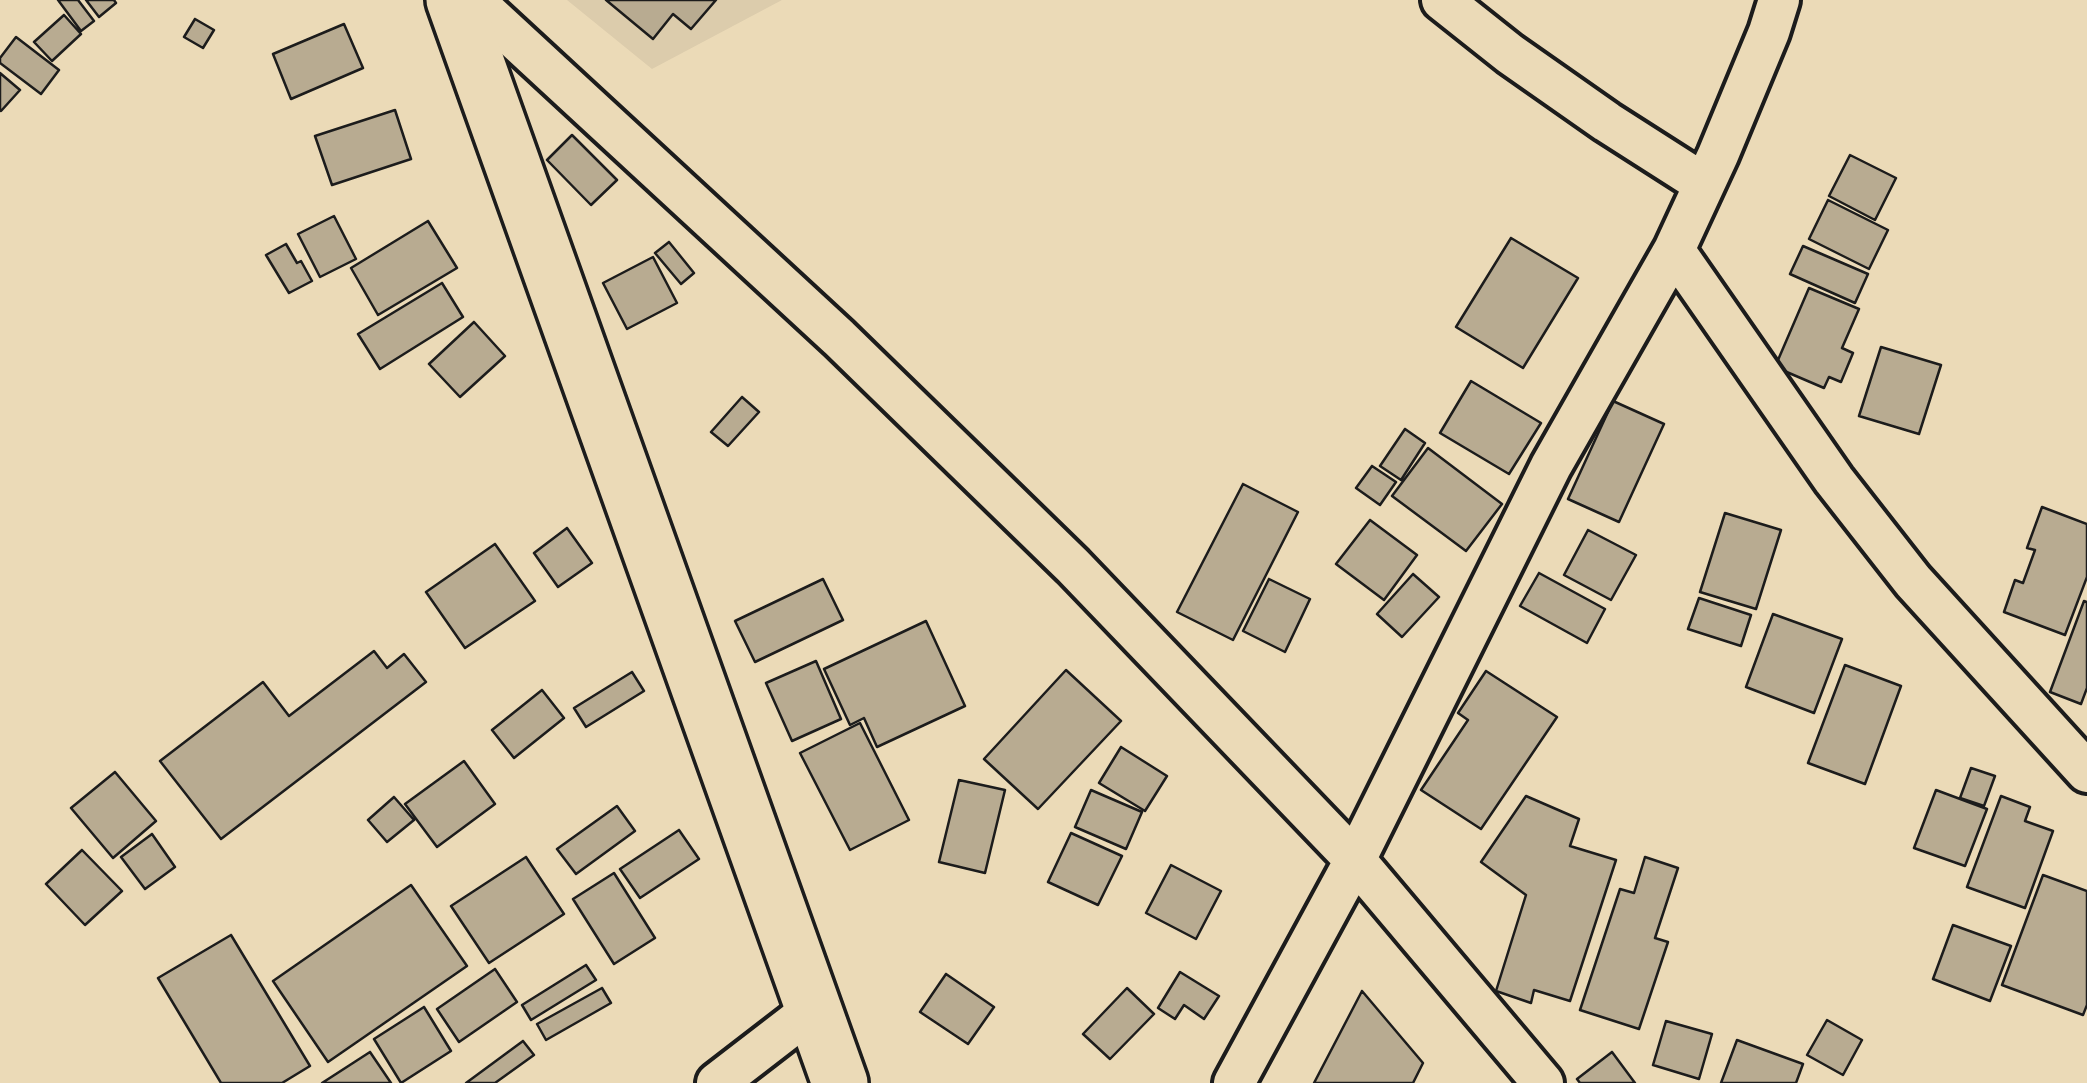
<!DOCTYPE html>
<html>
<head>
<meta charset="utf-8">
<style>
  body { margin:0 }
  canvas { display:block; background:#ebdab7 }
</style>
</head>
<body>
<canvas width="2087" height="1083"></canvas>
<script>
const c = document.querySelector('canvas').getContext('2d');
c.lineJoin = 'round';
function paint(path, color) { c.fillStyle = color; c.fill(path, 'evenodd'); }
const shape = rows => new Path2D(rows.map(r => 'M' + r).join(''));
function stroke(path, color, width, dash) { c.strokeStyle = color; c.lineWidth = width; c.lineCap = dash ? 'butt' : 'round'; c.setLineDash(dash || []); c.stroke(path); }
const built = shape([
  [567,0,782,0,652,69]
]);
const building = shape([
  [58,0,78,0,94,21,81,31,58,0],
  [86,0,114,0,116,3,99,17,86,0],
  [606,0,716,0,691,29,673,14,653,39,606,0],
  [64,15,81,34,52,61,34,42,64,15],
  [195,19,214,30,203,48,184,37,195,19],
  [344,24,363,68,291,99,273,54,344,24],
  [16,37,59,70,41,94,0,63,0,58,16,37],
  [0,73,20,90,1,111,0,110,0,73],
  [395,110,411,159,332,185,315,136,395,110],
  [572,135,617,180,591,205,547,160,572,135],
  [1850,155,1896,178,1875,220,1829,196,1850,155],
  [1828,200,1888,230,1869,269,1809,239,1828,200],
  [334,216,356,259,320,277,298,234,334,216],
  [428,221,457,268,378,315,351,268,428,221],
  [1511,238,1578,278,1523,368,1456,327,1511,238],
  [669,242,694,273,681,284,655,253,669,242],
  [286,244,297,263,301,261,312,281,289,293,266,255,286,244],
  [1803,246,1868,274,1855,303,1790,274,1803,246],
  [653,257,677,303,627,329,603,283,653,257],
  [442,283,463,317,380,369,358,334,442,283],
  [1809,288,1859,309,1842,348,1853,353,1841,382,1829,377,1824,388,1775,367,1809,288],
  [474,322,505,356,460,397,429,364,474,322],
  [1881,347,1941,365,1919,434,1859,416,1881,347],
  [1471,381,1541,423,1509,474,1440,433,1471,381],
  [742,397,759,412,728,446,711,432,742,397],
  [1613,401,1664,424,1619,522,1568,499,1613,401],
  [1405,429,1425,443,1401,480,1380,466,1405,429],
  [1428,448,1502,504,1466,551,1392,496,1428,448],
  [1372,466,1396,482,1380,505,1356,488,1372,466],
  [1243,484,1298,512,1233,640,1177,612,1243,484],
  [2042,507,2087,524,2087,577,2065,635,2004,612,2015,580,2023,583,2035,550,2027,548,2042,507],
  [1725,513,1781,530,1756,609,1700,592,1725,513],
  [1370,520,1417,555,1384,600,1336,564,1370,520],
  [567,528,592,563,558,587,534,553,567,528],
  [1588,530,1636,555,1611,600,1564,575,1588,530],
  [495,544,535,601,465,648,426,592,495,544],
  [1539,573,1605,609,1587,643,1520,606,1539,573],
  [1413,574,1439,597,1402,637,1377,614,1413,574],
  [823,579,843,620,755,662,735,621,823,579],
  [1269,579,1310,599,1285,652,1243,631,1269,579],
  [1699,598,1751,615,1741,646,1688,629,1699,598],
  [2084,601,2087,602,2087,688,2081,704,2050,692,2084,601],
  [1773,614,1842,639,1814,713,1746,687,1773,614],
  [926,621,965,706,877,747,864,718,850,725,824,669,926,621],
  [374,651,387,668,404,654,426,682,221,839,160,761,263,682,289,716,374,651],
  [816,661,841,719,792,741,766,683,816,661],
  [1845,665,1901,686,1865,784,1808,763,1845,665],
  [1066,670,1121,721,1038,809,984,759,1066,670],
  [1486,671,1557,717,1481,829,1421,790,1468,720,1458,713,1486,671],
  [632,672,644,691,586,727,574,708,632,672],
  [542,690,564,718,514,758,492,730,542,690],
  [860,723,909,820,850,850,800,753,860,723],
  [1121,747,1167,776,1145,811,1099,783,1121,747],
  [464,761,495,804,437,847,405,804,464,761],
  [1971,768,1995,776,1984,806,1960,798,1971,768],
  [115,772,156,821,113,858,71,808,115,772],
  [959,780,1005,790,985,873,939,862,959,780],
  [1091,790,1142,812,1126,849,1075,827,1091,790],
  [1936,790,1987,809,1965,866,1914,848,1936,790],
  [1526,796,1579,819,1570,846,1616,860,1570,1001,1534,990,1531,1003,1496,991,1526,895,1481,862,1526,796],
  [2001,796,2030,807,2025,821,2053,831,2025,908,1967,887,2001,796],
  [394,797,414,820,387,842,368,820,394,797],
  [617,806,635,831,576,874,557,849,617,806],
  [679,830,699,859,640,898,620,869,679,830],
  [1071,833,1122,856,1098,905,1048,882,1071,833],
  [152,834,175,867,145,889,121,857,152,834],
  [82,850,122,891,85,925,46,884,82,850],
  [526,857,564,914,489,963,451,906,526,857],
  [1645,857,1678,868,1655,938,1668,942,1639,1029,1580,1010,1620,889,1634,893,1645,857],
  [1171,865,1221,891,1196,939,1146,913,1171,865],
  [614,873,655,938,614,964,573,899,614,873],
  [2043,875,2087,891,2087,1005,2083,1015,2002,985,2043,875],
  [411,885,467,966,328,1062,273,981,411,885],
  [1953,925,2011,946,1990,1001,1933,979,1953,925],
  [231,935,310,1066,282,1083,221,1083,158,978,231,935],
  [586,965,596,980,531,1020,522,1005,586,965],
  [495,969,517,1002,459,1042,437,1009,495,969],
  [1180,972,1219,996,1204,1019,1184,1005,1175,1019,1158,1008,1180,972],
  [946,974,994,1007,968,1044,920,1012,946,974],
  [602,988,611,1003,546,1040,537,1024,602,988],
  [1127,988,1154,1014,1110,1059,1083,1034,1127,988],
  [1362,991,1423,1063,1413,1083,1314,1083,1362,991],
  [424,1007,451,1051,401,1083,374,1039,424,1007],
  [1827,1020,1862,1040,1843,1075,1807,1055,1827,1020],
  [1666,1021,1712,1034,1699,1079,1653,1065,1666,1021],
  [1737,1040,1803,1064,1796,1083,1721,1083,1737,1040],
  [523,1041,534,1055,495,1083,466,1083,523,1041],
  [370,1052,391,1083,322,1083,370,1052],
  [1612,1052,1635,1083,1580,1083,1577,1079,1612,1052]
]);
const street = shape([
  [473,0,839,338,1073,566,1355,860,1543,1083],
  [1442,0,1510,54,1607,122,1704,184],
  [1674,250,1834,480,1913,581,2087,772],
  [717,1083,813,1009],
  [1234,1083,1355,860,1551,466,1674,250,1718,155,1769,32,1779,0]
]);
const secondary = shape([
  [454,0,840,1083]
]);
paint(built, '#dcccac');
paint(building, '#b8ab91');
stroke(building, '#1c1c1c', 2.5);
stroke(street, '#1c1c1c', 48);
stroke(secondary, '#1c1c1c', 62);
stroke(street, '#ebdab7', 40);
stroke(secondary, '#ebdab7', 55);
</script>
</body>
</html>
